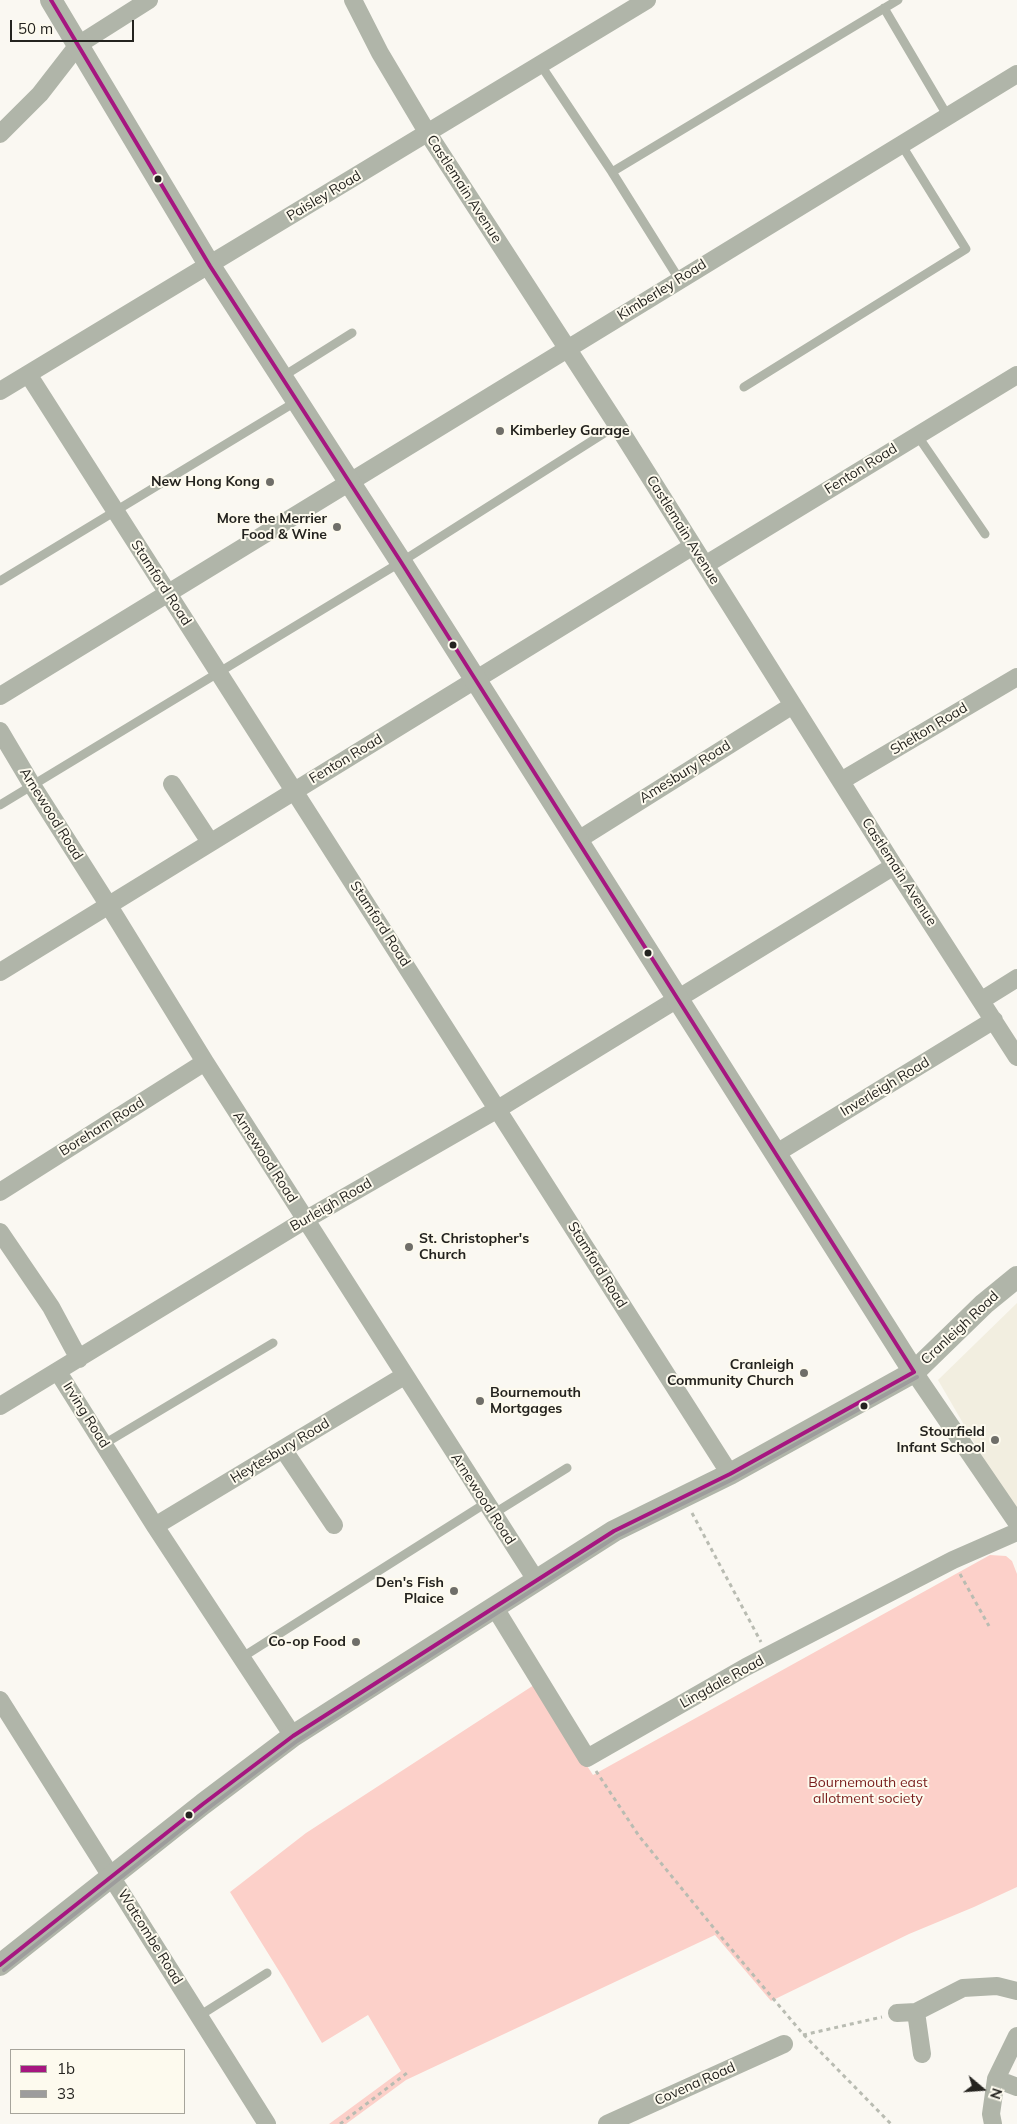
<!DOCTYPE html>
<html>
<head>
<meta charset="utf-8">
<style>
  body { margin:0 }
  #map { position:relative; width:1017px; height:2124px; overflow:hidden; background:#faf8f2; font-family:Mulish,sans-serif }
  canvas { display:block }
  .legend { position:absolute; left:10px; top:2049px; width:175px; height:65px; box-sizing:border-box; background:#fdfaee; border:1px solid #a6a49b; margin:0; padding:6px 9px; list-style:none; font-size:15px; color:#24231f }
  .legend li { display:flex; align-items:center; gap:10px; height:25px }
  .legend b { width:25px; border:1px solid #a6a49b }
  .north { position:absolute; left:957px; top:2064px; width:50px; height:50px; -webkit-text-stroke:4px #fdfaee; paint-order:stroke; rotate:108deg; font-size:14px; font-weight:700; line-height:20px; text-align:center; color:#24231f }
  .north::after { content:''; display:block; margin:auto; width:18px; height:22px; background:#24231f; clip-path:polygon(50% 0,100% 100%,50% 72%,0 100%) }
  .scale { position:absolute; left:10px; top:20px; width:124px; height:22px; box-sizing:border-box; border:2px solid #24231f; border-top:0; padding-left:6px; font-size:15px; line-height:18px; white-space:nowrap; color:#24231f; -webkit-text-stroke:4px #fdfaee; paint-order:stroke }
</style>
</head>
<body>
<div id="map">
<canvas width="1017" height="2124"></canvas>
<ul class="legend">
<li><b style="height:6px;background:#a61680"></b>1b</li>
<li><b style="height:6px;background:#9d9c9c"></b>33</li>
</ul>
<div class="north">N</div>
<div class="scale">50 m</div>
</div>
<script>
const c = document.querySelector('canvas').getContext('2d');
c.lineJoin = 'round';
function paint(path, color) { c.fillStyle = color; c.fill(path, 'evenodd'); }
const shape = rows => new Path2D(rows.map(r => 'M' + r).join(''));
function stroke(path, color, width, dash) { c.strokeStyle = color; c.lineWidth = width; c.lineCap = dash ? 'butt' : 'round'; c.setLineDash(dash || []); c.stroke(path); }
function write(font, color, halo, rows, align = 'center') {
  c.font = font + ' Mulish,sans-serif'; c.lineWidth = 4; c.setLineDash([]); c.textBaseline = 'middle'; c.strokeStyle = halo; c.fillStyle = color; for (const [text, x, y, turn = 0] of rows) {
    c.save(); c.translate(x, y); c.rotate((+turn || 0) * Math.PI / 180); c.textAlign = isNaN(turn) ? turn : align; if (halo) c.strokeText(text, 0, 0); c.fillText(text, 0, 0); c.restore();
  }
}
const built = shape([
  [1017,1303,1017,1512,1007,1499,938,1380]
]);
const green = shape([
  [990,1555,1006,1556,1012,1561,1017,1574,1017,1887,974,1907,909,1934,771,2001,715,1935,406,2080,346,2124,329,2124,401,2071,368,2015,322,2043,284,1979,230,1892,306,1833,534,1685,593,1775]
]);
const path = shape([
  [692,1513,761,1642],
  [960,1574,989,1626],
  [596,1771,639,1836,717,1932,803,2034,891,2124],
  [803,2035,882,2017],
  [340,2124,407,2073]
]);
const service = shape([
  [884,8,947,115],
  [540,64,612,172,679,279],
  [612,172,898,0],
  [282,377,352,333],
  [744,387,966,249,901,144],
  [917,435,985,534],
  [0,581,297,401],
  [0,805,401,562,617,425],
  [104,1444,273,1343],
  [493,1514,567,1468],
  [241,1658,486,1503],
  [199,2016,267,1973]
]);
const minor = shape([
  [353,0,380,53,427,132,617,425,894,866,1017,1057],
  [0,134,40,94,78,45,149,0],
  [28,374,730,1474],
  [0,391,647,0],
  [705,565,1017,375],
  [0,696,1017,74],
  [0,731,32,785,109,906,205,1062,536,1580],
  [841,781,1017,677],
  [172,784,210,842],
  [578,840,793,705],
  [0,972,693,546],
  [982,1000,1017,978],
  [775,1154,994,1020],
  [0,1192,205,1062],
  [0,1232,51,1307,79,1359],
  [58,1372,155,1526,293,1736],
  [914,1372,1017,1523],
  [0,1406,305,1220,498,1109,894,866],
  [283,1449,334,1525],
  [155,1526,404,1376],
  [495,1608,587,1758,746,1667,953,1560,1017,1532],
  [0,1700,267,2124],
  [897,2013,916,2012],
  [922,2054,916,2012,963,1988,997,1986,1017,1991],
  [996,2079,1017,2087],
  [607,2124,784,2044],
  [993,2124,991,2114,996,2079,1017,2036]
]);
const tertiary = shape([
  [51,0,210,266,401,562,914,1372],
  [0,1965,203,1804,293,1736,614,1531,730,1474,914,1372,984,1304,1017,1277]
]);
const bus1 = shape([
  [51,0,210,266,401,562,914,1372],
  [0,1965,203,1804,293,1736,614,1531,730,1474,914,1372]
]);
const bus2 = shape([
  [4,1970,207,1809,297,1741,617,1536,733,1479,917,1377]
]);
const markers = [
  [158,179,4.5,"#24231f"],
  [500,431,5,"#6f6e69"],
  [270,482,5,"#6f6e69"],
  [337,527,5,"#6f6e69"],
  [453,645,4.5,"#24231f"],
  [648,953,4.5,"#24231f"],
  [409,1247,5,"#6f6e69"],
  [804,1373,5,"#6f6e69"],
  [480,1401,5,"#6f6e69"],
  [864,1406,4.5,"#24231f"],
  [995,1440,5,"#6f6e69"],
  [454,1591,5,"#6f6e69"],
  [356,1642,5,"#6f6e69"],
  [189,1815,4.5,"#24231f"]
];
const streetNames = [
  ["Castlemain Avenue",464,189,57],
  ["Paisley Road",324,196,-31],
  ["Kimberley Road",662,290,-32],
  ["Fenton Road",861,469,-32],
  ["Castlemain Avenue",683,530,58],
  ["Stamford Road",161,583,57],
  ["Shelton Road",929,729,-31],
  ["Fenton Road",346,759,-31],
  ["Amesbury Road",685,772,-32],
  ["Arnewood Road",51,814,58],
  ["Castlemain Avenue",899,872,57],
  ["Stamford Road",380,924,57],
  ["Inverleigh Road",885,1087,-31],
  ["Boreham Road",102,1127,-32],
  ["Arnewood Road",265,1157,57],
  ["Burleigh Road",331,1205,-30],
  ["Stamford Road",597,1265,58],
  ["Cranleigh Road",960,1328,-43],
  ["Irving Road",86,1415,58],
  ["Heytesbury Road",280,1451,-31],
  ["Arnewood Road",483,1499,57],
  ["Lingdale Road",722,1682,-29],
  ["Watcombe Road",150,1937,58],
  ["Covena Road",695,2084,-24]
];
const poiNames = [
  ["Kimberley Garage",510,431,"left"],
  ["New Hong Kong",260,482],
  ["More the Merrier",327,519],
  ["Food & Wine",327,535],
  ["St. Christopher's",419,1239,"left"],
  ["Church",419,1255,"left"],
  ["Cranleigh",794,1365],
  ["Community Church",794,1381],
  ["Bournemouth",490,1393,"left"],
  ["Mortgages",490,1409,"left"],
  ["Stourfield",985,1432],
  ["Infant School",985,1448],
  ["Den's Fish",444,1583],
  ["Plaice",444,1599],
  ["Co-op Food",346,1642]
];
const parkNames = [
  ["Bournemouth east",868,1783],
  ["allotment society",868,1799]
];
paint(built, '#f2eee0');
paint(green, '#fcd0c9');
stroke(path, '#b9bcb2', 3, [4, 4]);
stroke(service, '#b0b5a9', 9);
stroke(minor, '#b0b5a9', 18);
stroke(tertiary, '#b0b5a9', 22);
stroke(bus1, '#a61680', 4);
stroke(bus2, '#9d9c9c', 4);
for (const [x, y, r, color] of markers) { const dot = new Path2D(); dot.arc(x, y, r, 0, 2 * Math.PI); c.fillStyle = color; c.fill(dot); stroke(dot, '#fdfaee', 2); }
write('14px', '#24231f', '#fdfaee', streetNames);
write('bold 14px', '#24231f', '#fdfaee', poiNames, 'right');
write('14px', '#781c1b', '#fdfaee', parkNames);
</script>
</body>
</html>
